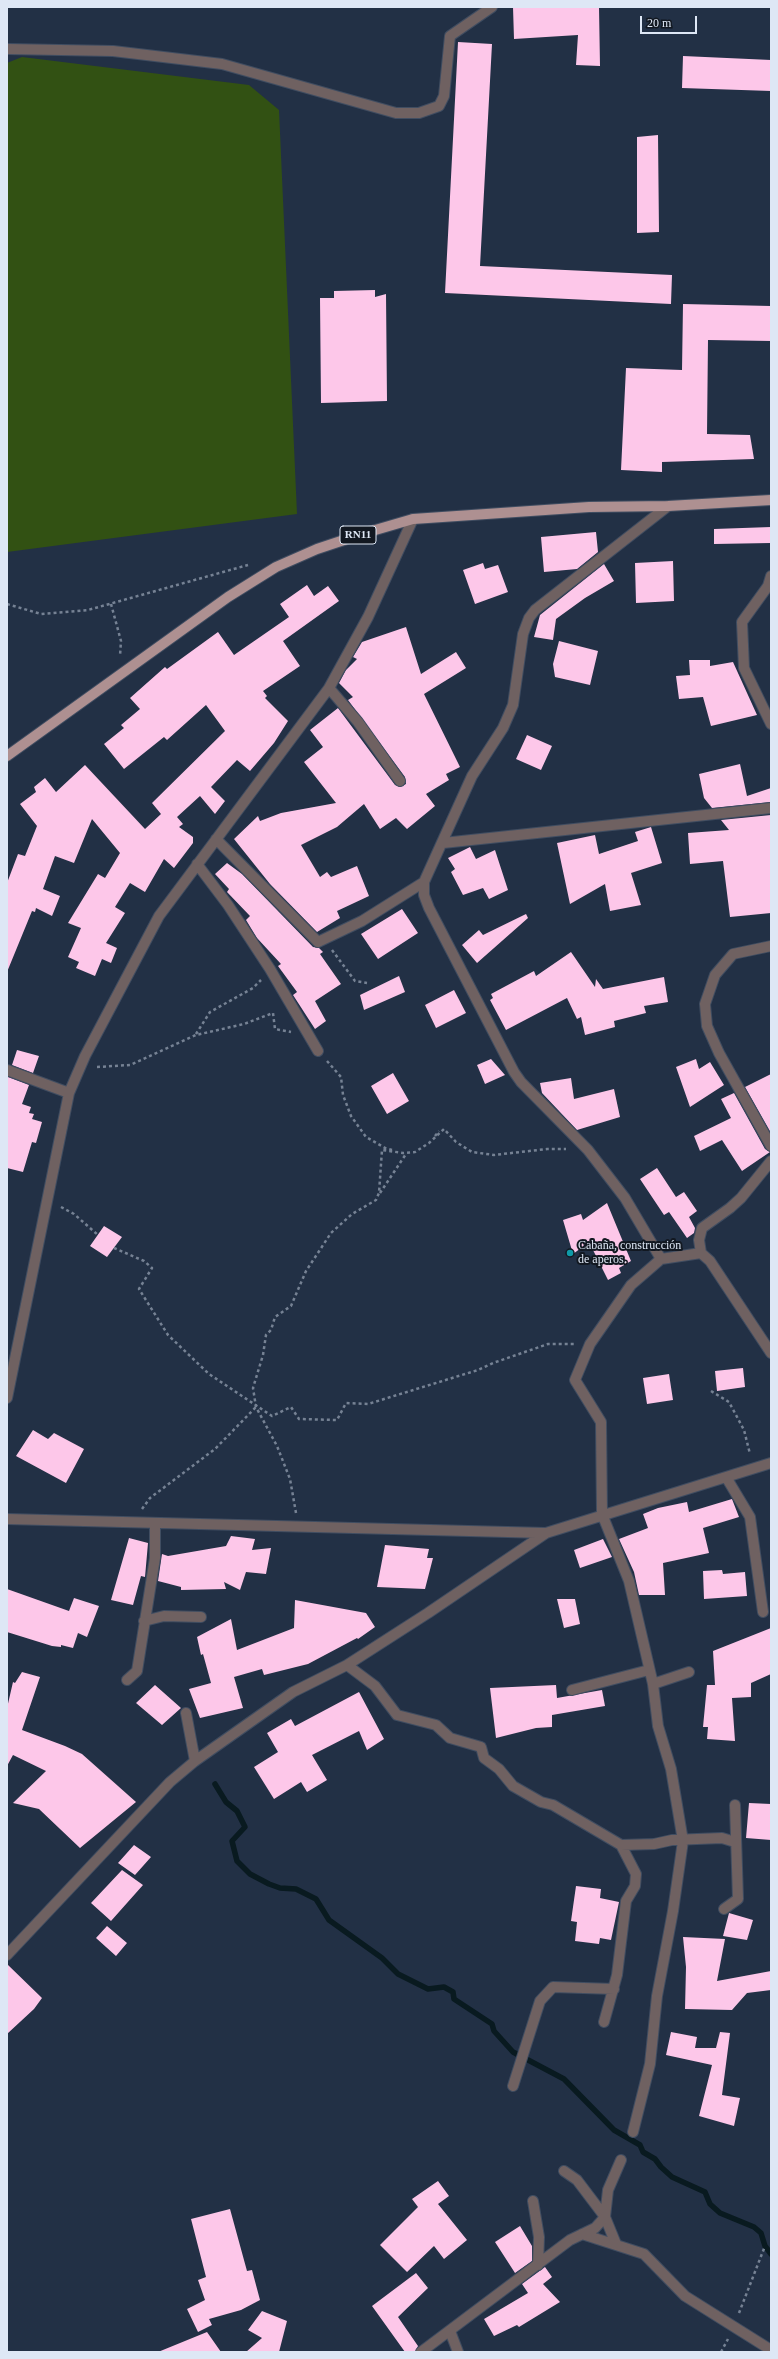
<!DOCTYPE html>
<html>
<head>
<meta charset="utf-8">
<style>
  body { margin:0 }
  #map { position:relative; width:778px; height:2359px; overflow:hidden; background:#223045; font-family:Georgia,serif }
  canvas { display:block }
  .frame { position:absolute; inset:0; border:8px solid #dee7f5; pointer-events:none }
  .scale { position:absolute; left:640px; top:16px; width:57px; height:18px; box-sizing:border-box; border:2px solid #dee7f5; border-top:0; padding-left:5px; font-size:12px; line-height:14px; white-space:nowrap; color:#dee7f5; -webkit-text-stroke:3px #121821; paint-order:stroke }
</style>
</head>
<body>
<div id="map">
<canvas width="778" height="2359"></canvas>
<div class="frame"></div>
<div class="scale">20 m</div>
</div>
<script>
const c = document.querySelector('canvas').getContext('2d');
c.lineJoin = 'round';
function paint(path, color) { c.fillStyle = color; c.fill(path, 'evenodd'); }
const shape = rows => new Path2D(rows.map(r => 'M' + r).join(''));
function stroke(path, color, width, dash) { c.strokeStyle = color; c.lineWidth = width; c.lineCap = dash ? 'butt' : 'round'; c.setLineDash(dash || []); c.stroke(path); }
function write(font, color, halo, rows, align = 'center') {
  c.font = font + ' Georgia,serif'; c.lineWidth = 4; c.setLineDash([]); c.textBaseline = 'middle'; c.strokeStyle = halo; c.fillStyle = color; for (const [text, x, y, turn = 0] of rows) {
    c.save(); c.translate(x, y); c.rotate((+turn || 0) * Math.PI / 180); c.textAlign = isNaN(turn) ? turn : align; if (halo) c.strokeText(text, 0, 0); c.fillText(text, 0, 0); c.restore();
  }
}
const green = shape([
  [22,57,249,85,279,110,297,514,7,552,7,63]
]);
const stream = shape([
  [215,1784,226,1802,237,1811,245,1827,232,1841,237,1861,250,1874,269,1884,280,1888,296,1889,316,1899,329,1920,382,1958,398,1974,428,1989,444,1987,453,1992,454,1999,492,2024,494,2031,513,2052,564,2079,614,2130,640,2145,643,2152,655,2159,661,2167,672,2177,705,2192,710,2204,720,2213,754,2227,761,2233,765,2246,771,2254]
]);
const building = shape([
  [513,7,599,7,600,66,576,65,578,35,514,39],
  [458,42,492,44,480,266,672,275,671,304,445,293],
  [683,56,771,60,771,91,682,88],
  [658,135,659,232,637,233,637,137],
  [375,290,375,297,386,294,387,401,321,403,320,298,334,298,334,291],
  [683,304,771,306,771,341,708,340,707,434,750,435,754,459,662,462,662,472,621,470,626,368,682,370],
  [771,527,771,543,714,544,714,529],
  [596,532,598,552,577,569,544,572,541,537],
  [673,561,674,601,636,603,635,563],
  [483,563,485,569,498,565,508,592,475,604,463,570],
  [604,564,614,581,585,598,556,619,553,640,534,637,540,615],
  [307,585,314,596,328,586,339,601,283,641,300,666,263,691,267,696,265,698,288,721,274,743,250,771,237,760,211,787,225,801,215,814,200,796,177,817,183,824,179,827,193,837,193,843,174,868,164,859,145,892,130,883,115,907,125,913,106,943,117,948,111,963,102,959,95,976,76,968,79,962,68,957,81,928,68,923,98,874,105,878,120,853,92,819,74,863,55,856,43,889,60,896,52,916,36,908,35,912,32,911,7,972,7,883,18,854,25,856,37,826,20,804,36,792,34,787,45,778,56,792,85,765,145,829,161,814,152,803,225,731,206,705,167,740,164,737,124,769,104,744,124,728,121,725,140,709,130,698,165,667,167,669,218,632,234,655,289,617,280,604],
  [406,627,421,674,456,652,466,668,424,694,460,767,446,774,449,780,426,794,435,806,407,829,396,818,380,829,364,804,337,827,301,845,320,877,327,872,331,877,357,866,369,896,337,911,340,918,317,932,270,884,234,839,258,816,260,821,281,813,336,803,304,762,323,747,310,730,338,708,395,785,400,787,406,784,405,777,348,700,353,697,339,683,346,670,357,659,353,657,362,642],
  [559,641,598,651,590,685,555,677,553,664],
  [689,660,710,660,710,666,733,662,757,715,711,726,703,697,679,699,676,676,690,675],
  [527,735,552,746,541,770,516,759],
  [740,764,747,796,771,788,771,802,712,808,704,798,699,774],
  [771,815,771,913,730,917,723,861,690,864,688,833,729,830,721,820],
  [651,827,662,863,631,873,641,905,610,911,605,884,570,904,557,843,595,835,599,854,638,841,635,832],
  [470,847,476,859,495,850,508,890,489,899,483,888,463,895,451,872,455,869,448,858],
  [227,863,242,874,313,947,319,948,323,952,320,954,341,984,315,1001,326,1021,315,1029,293,995,297,992,278,966,281,964,257,938,246,920,250,916,227,892,229,889,215,874],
  [402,909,418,933,378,959,361,934],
  [526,914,528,918,477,963,462,945,479,930,483,935],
  [571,952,595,987,596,979,603,989,664,977,668,1002,644,1006,646,1013,614,1021,615,1027,585,1035,581,1017,577,1019,567,998,506,1030,490,1000,493,998,491,994,534,971,536,976],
  [399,976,405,992,364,1010,360,995],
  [454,990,466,1013,436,1028,425,1005],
  [17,1050,39,1056,33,1073,12,1065],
  [491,1059,505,1075,485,1084,477,1065],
  [696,1059,699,1069,710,1062,724,1085,690,1107,676,1067],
  [393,1073,409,1101,387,1114,371,1086],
  [771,1074,771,1133,745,1087],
  [8,1077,29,1085,22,1104,31,1107,29,1113,34,1114,32,1119,42,1122,36,1143,32,1142,23,1172,7,1168],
  [571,1078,574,1099,614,1089,620,1117,577,1130,542,1093,540,1083],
  [734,1093,765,1149,770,1152,742,1171,722,1140,700,1151,694,1136,731,1118,721,1099],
  [657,1168,676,1197,684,1192,697,1211,689,1217,695,1228,694,1233,687,1238,669,1212,664,1215,640,1179],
  [607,1203,631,1261,619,1268,621,1273,608,1280,589,1242,573,1254,563,1220,581,1214,583,1220],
  [104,1226,122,1237,107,1257,90,1246],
  [743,1368,745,1387,717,1391,715,1371],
  [669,1374,673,1400,647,1404,643,1378],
  [33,1430,48,1439,54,1433,84,1449,66,1483,16,1456],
  [732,1499,739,1517,703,1528,709,1553,663,1563,665,1595,639,1595,634,1572,619,1539,648,1528,643,1514,658,1508,687,1502,689,1512],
  [231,1536,255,1539,252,1550,271,1548,266,1574,246,1572,240,1590,224,1582,226,1589,181,1590,181,1587,158,1581,162,1554,168,1556,226,1546],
  [129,1538,148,1543,145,1577,141,1576,133,1605,111,1600],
  [603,1539,612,1557,580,1568,574,1550],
  [385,1545,429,1549,427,1558,433,1558,425,1589,377,1587],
  [722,1570,723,1574,745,1572,747,1596,704,1599,703,1571],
  [7,1589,69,1611,74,1598,99,1606,87,1637,78,1633,73,1648,61,1645,61,1647,52,1646,7,1632],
  [557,1599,575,1599,580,1624,564,1628],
  [295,1600,366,1613,375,1627,358,1639,357,1638,308,1664,264,1675,262,1669,234,1677,243,1708,200,1718,189,1689,211,1683,203,1654,201,1655,197,1637,231,1619,237,1650,294,1628],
  [771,1628,771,1674,751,1683,751,1697,732,1698,735,1741,707,1739,708,1727,703,1727,707,1685,715,1685,713,1651],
  [22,1672,40,1677,22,1730,65,1746,82,1754,136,1802,80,1848,39,1809,13,1803,46,1771,13,1755,7,1766,7,1708,13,1682,15,1683],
  [155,1685,181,1708,162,1725,136,1703],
  [556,1685,557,1698,602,1690,605,1706,552,1715,552,1727,536,1728,496,1738,490,1688],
  [359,1692,384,1739,367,1750,359,1731,312,1755,327,1780,307,1792,301,1782,274,1799,254,1767,278,1752,267,1733,291,1719,295,1726],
  [749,1803,771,1804,771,1840,746,1838],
  [134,1845,151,1857,135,1875,118,1863],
  [122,1870,143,1885,111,1921,91,1903],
  [576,1886,601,1889,600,1898,619,1902,611,1940,600,1938,599,1944,575,1941,577,1922,571,1921],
  [729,1913,753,1920,747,1940,723,1936],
  [107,1926,127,1943,116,1956,96,1938],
  [683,1937,725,1939,717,1981,771,1971,771,1990,747,1993,732,2010,685,2009,686,1967],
  [7,1964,42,1998,34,2009,7,2034],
  [671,2032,697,2037,695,2048,716,2048,720,2032,730,2033,722,2095,740,2098,734,2126,699,2116,712,2065,666,2055],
  [438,2181,449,2196,438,2204,467,2240,444,2259,434,2246,407,2272,380,2245,418,2207,412,2199],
  [230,2209,247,2271,252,2270,260,2300,241,2310,209,2319,212,2325,198,2332,187,2309,205,2300,198,2280,206,2277,191,2219],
  [520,2226,532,2246,532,2261,515,2273,495,2242],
  [545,2267,552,2277,543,2284,560,2302,519,2327,517,2325,494,2336,484,2319,528,2293,522,2284],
  [416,2273,428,2288,398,2317,418,2346,415,2352,405,2352,372,2306],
  [262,2311,287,2321,279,2352,246,2352,262,2338,248,2330],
  [207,2332,221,2352,158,2352]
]);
const path = shape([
  [7,604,41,614,88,610,248,565],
  [111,604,121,641,120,656],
  [332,950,355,981,367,983],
  [196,1034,210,1012,253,988,261,980],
  [327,1061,341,1077,343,1095,351,1116,366,1137,385,1148,392,1150],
  [97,1067,130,1065,196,1035,244,1024,273,1013,275,1029,291,1032],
  [435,1136,439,1131],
  [380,1193,406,1154],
  [61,1207,74,1214,98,1235],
  [114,1248,144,1261,152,1268,139,1289,168,1335,209,1374,272,1416,291,1407,299,1419,337,1420,346,1403,368,1404,478,1370,493,1363,548,1344,575,1344],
  [711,1391,729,1402,744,1430,750,1454],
  [142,1509,150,1498,215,1449,256,1407],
  [296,1513,290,1479,277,1446,256,1407,253,1388,263,1355,266,1335,271,1330,275,1317,291,1306,306,1271,331,1233,352,1214,376,1200,379,1193,382,1150,403,1153,415,1152,429,1143,444,1129,456,1142,472,1152,494,1155,547,1149,566,1149],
  [739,2313,765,2246],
  [721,2352,728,2339]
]);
const street = shape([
  [7,49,113,51,222,64,396,113,419,113,439,106,444,96,450,36,492,7],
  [771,576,768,586,742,622,744,668,771,724],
  [329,688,358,722,400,781],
  [216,839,318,942,362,921,424,882],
  [443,843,771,808],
  [197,864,228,905,270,969,318,1051],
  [771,946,733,954,715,975,705,1004,707,1026,719,1053,771,1146],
  [7,1070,69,1093],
  [701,1253,699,1240,702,1228,730,1208,741,1198,771,1161],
  [661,1259,625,1198,588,1150,521,1082,514,1072,429,908,424,895,424,882,472,776,503,728,513,705,523,634,529,618,535,610,668,506],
  [7,1398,69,1093,85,1056,159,916,329,688,368,617,413,519],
  [726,1477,750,1517,763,1612],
  [7,1519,546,1533,771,1463],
  [144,1621,164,1616,201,1617],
  [347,1665,375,1686,397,1715,436,1725,450,1738,481,1747,484,1758,499,1769,513,1786,541,1802,553,1805,621,1845,654,1844,672,1840,722,1838,735,1842],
  [127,1680,137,1671,155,1558,155,1524],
  [653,1684,689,1672],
  [572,1690,649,1670],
  [186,1713,195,1761],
  [724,1909,738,1899,735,1805],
  [7,1955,170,1782,195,1761,293,1692,347,1665,428,1613,546,1533],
  [604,2022,617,1975,626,1901,635,1886,636,1874,621,1845],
  [513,2086,540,2001,553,1987,614,1989],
  [633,2132,650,2064,657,1996,673,1911,683,1841,671,1769,658,1726,653,1684,629,1581,602,1514,601,1422,575,1380,590,1344,631,1285,661,1259,701,1253,710,1261,771,1353],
  [564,2171,577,2180,605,2217,616,2244],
  [533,2201,539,2237,538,2265],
  [582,2234,644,2254,685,2296,771,2350],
  [450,2331,458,2352],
  [421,2352,570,2240,595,2228,605,2217,608,2190,621,2160]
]);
const primary = shape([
  [7,756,228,597,276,567,317,549,365,533,413,519,589,507,668,506,771,500]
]);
const markers = [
  [570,1253,4,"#0f9aa8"]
];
const shields = [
  [358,535,36]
];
const shieldNames = [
  ["RN11",358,535]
];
const poiNames = [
  ["Cabaña, construcción",578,1246],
  ["de aperos.",578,1260]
];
paint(green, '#325113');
stroke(stream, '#091a20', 5.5);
paint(building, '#fdc7e9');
stroke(street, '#404d61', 12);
stroke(primary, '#404d61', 12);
stroke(path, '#768294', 2.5, [3, 3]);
stroke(street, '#6f6161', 10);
stroke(primary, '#ae9091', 10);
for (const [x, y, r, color] of markers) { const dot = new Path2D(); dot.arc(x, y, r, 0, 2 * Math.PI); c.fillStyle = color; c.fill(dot); stroke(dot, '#121821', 1.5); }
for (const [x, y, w] of shields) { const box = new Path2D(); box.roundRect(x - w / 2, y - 9, w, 18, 3); c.fillStyle = '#121821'; c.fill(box); stroke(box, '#dee7f5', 1); }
write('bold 11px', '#dee7f5', null, shieldNames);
write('12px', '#dee7f5', '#121821', poiNames, 'left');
</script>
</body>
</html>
